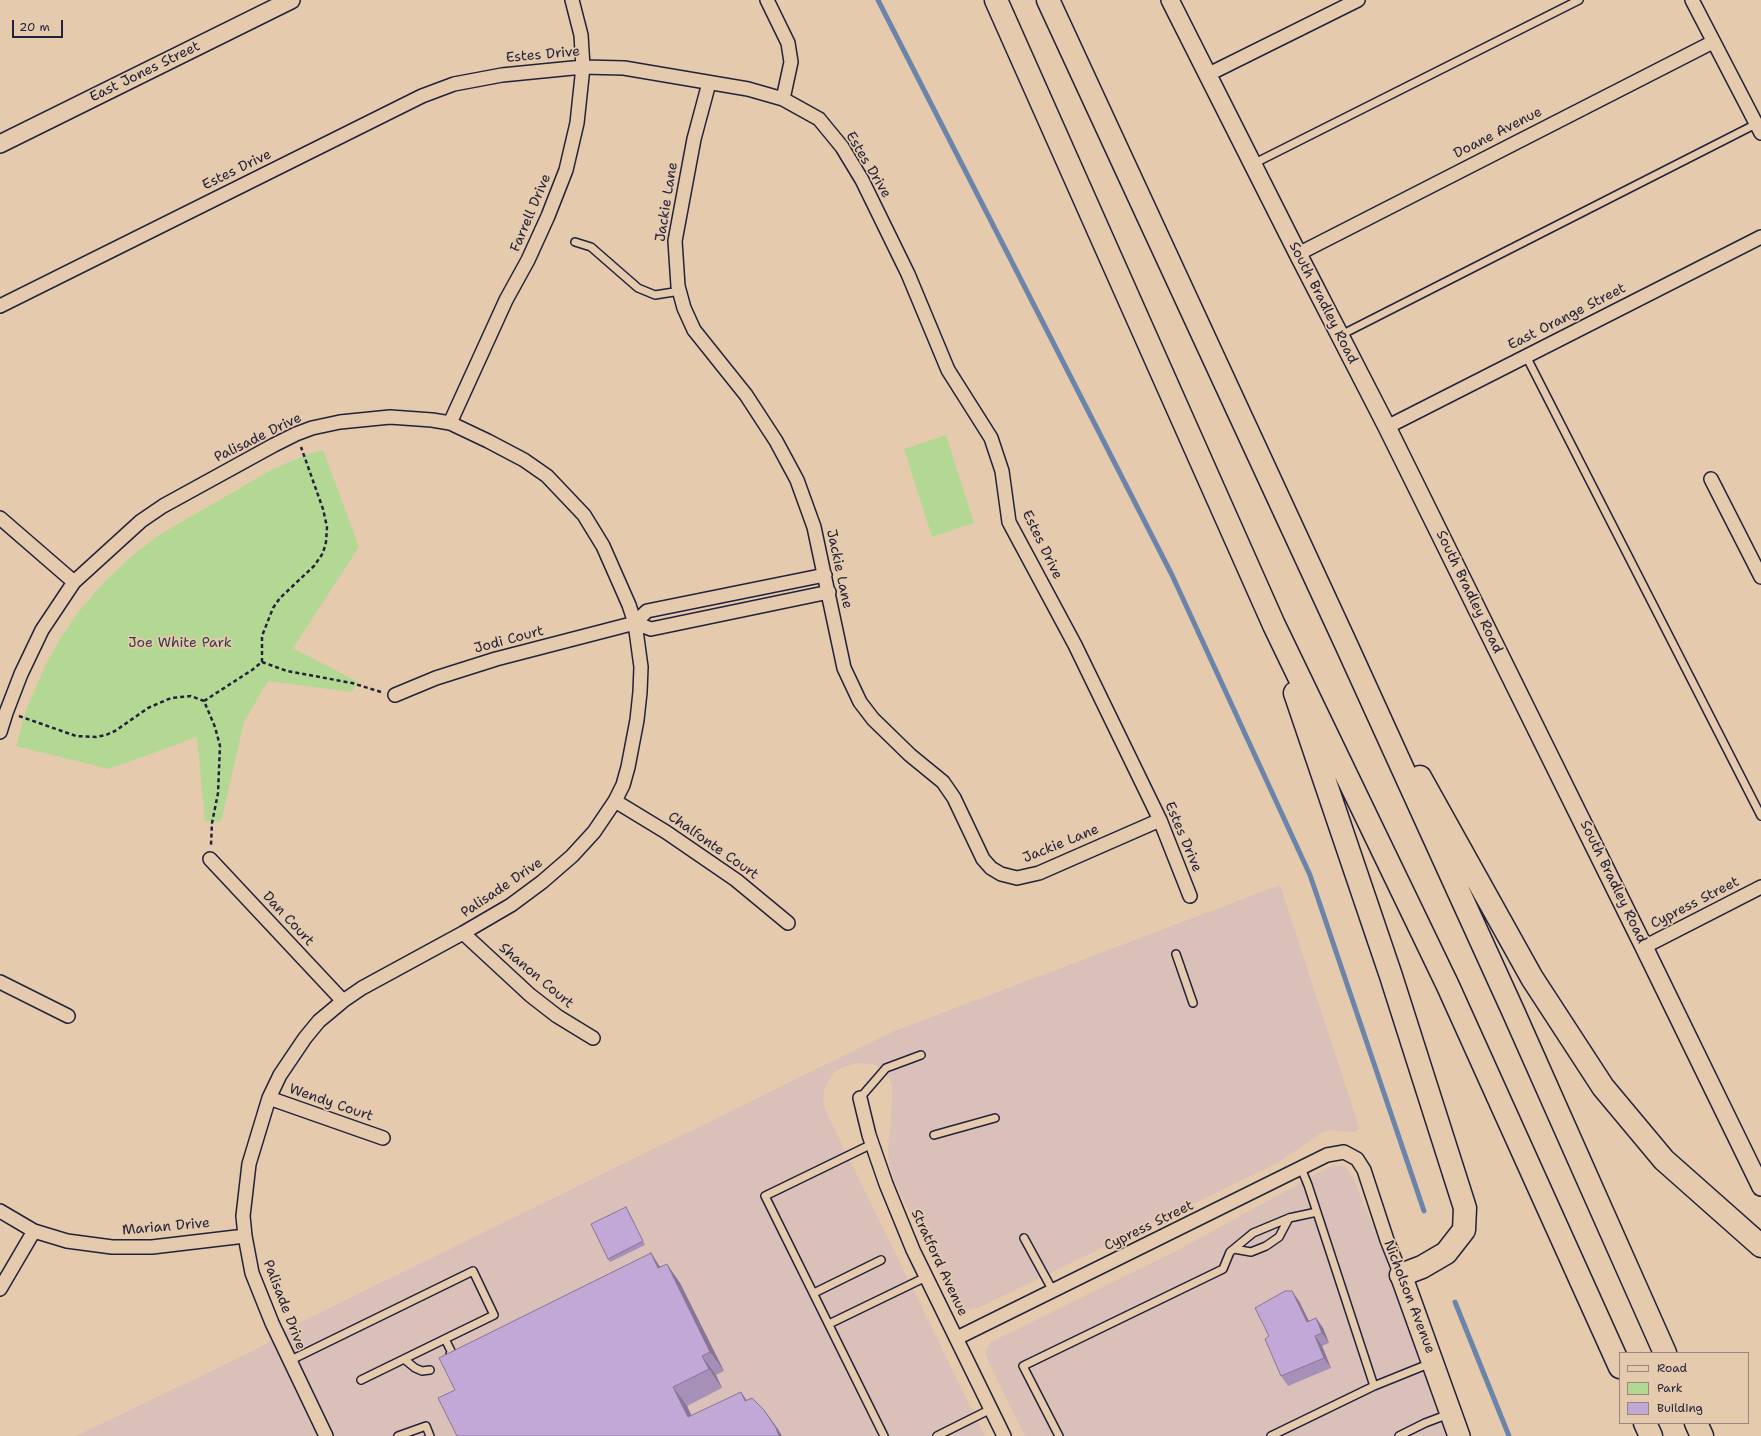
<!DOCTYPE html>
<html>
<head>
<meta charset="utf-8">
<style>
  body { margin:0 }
  #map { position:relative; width:1761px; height:1436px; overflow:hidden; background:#e5caad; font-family:"Shantell Sans",sans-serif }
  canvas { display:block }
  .legend { position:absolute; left:1619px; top:1352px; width:130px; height:72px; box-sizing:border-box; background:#e5caad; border:1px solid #97877f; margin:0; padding:5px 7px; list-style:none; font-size:12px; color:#22223b }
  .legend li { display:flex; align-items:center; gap:8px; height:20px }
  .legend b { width:20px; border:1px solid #97877f }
  .scale { position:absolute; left:12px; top:20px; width:51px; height:18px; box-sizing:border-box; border:2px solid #22223b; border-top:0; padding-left:5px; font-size:12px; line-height:14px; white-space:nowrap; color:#22223b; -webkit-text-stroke:3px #e5caad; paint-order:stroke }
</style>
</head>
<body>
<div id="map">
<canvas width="1761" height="1436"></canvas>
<ul class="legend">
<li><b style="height:5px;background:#e5caad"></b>Road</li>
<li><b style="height:11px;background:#b3d893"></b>Park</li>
<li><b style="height:11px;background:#c2a8d6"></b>Building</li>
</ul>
<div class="scale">20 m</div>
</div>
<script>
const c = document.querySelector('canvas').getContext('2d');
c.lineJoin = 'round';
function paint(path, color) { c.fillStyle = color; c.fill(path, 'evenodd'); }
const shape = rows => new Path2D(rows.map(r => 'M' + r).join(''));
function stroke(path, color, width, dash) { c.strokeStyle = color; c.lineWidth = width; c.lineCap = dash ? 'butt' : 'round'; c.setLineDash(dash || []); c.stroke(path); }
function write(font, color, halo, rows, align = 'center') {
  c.font = font + ' "Shantell Sans",sans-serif'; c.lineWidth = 3.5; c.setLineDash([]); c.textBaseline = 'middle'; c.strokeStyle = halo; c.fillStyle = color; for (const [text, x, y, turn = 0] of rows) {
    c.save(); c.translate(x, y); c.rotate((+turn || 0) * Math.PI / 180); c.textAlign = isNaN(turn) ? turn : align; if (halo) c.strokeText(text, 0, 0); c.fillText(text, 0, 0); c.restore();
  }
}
const built = shape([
  [1280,885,1359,1127,1355,1132,1330,1130,1323,1132,1277,1163,978,1308,968,1310,956,1305,895,1182,890,1167,888,1150,892,1104,892,1087,889,1077,881,1069,873,1064,858,1063,843,1067,835,1071,830,1078,824,1089,823,1102,827,1114,985,1436,76,1436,255,1350,303,1321,892,1032],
  [1333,1165,1346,1167,1354,1179,1420,1345,1454,1436,1025,1436,986,1356,985,1352,991,1342,1178,1250]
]);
const green = shape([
  [946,435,974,523,932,537,904,449],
  [323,450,359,547,293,648,358,682,352,692,268,681,244,722,221,822,205,821,197,737,109,769,16,746,26,710,46,664,62,636,80,610,105,581,133,555,159,535,273,469,308,454]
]);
const stream = shape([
  [878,0,1172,575,1310,875,1424,1211],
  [1455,1302,1509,1436]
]);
const path = shape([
  [262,662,262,636,273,608,280,598,314,566,323,553,326,542,327,527,323,509,301,447],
  [262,662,287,671,352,683,381,692],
  [204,701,252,670,262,662],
  [19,716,76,736,96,737,106,735,115,731,148,708,171,698,191,696,204,701,215,727,220,746,218,793,212,823,211,845]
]);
const service = shape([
  [1253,164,1579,0],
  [575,242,591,247,638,288,655,295,680,291],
  [1341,335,1756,124],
  [1526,356,1761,816],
  [1176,954,1193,1003],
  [860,1098,886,1068,921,1055],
  [934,1135,995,1118],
  [872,1144,765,1196,884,1436],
  [1301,1168,1308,1185,1374,1386],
  [1024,1238,1053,1291],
  [1234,1249,1251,1252,1266,1246,1279,1237,1289,1218],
  [814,1293,881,1260],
  [829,1324,926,1277],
  [445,1339,451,1351,449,1359],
  [404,1359,415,1368,422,1371,430,1370],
  [289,1361,473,1271,494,1315,361,1380],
  [398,1436,426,1426,430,1436],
  [937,1436,991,1409],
  [1059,1436,1023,1366,1223,1269,1230,1252,1253,1233,1289,1218,1317,1212],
  [1271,1436,1374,1386,1431,1363],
  [1399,1436,1425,1423,1449,1414]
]);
const minor = shape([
  [767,0,788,43,791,62,783,99],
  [1692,0,1761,133],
  [1207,75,1358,0],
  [709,83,694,139,675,241,678,286,684,308,694,330,746,395,776,441,797,480,814,527,844,668,860,702,873,719,910,755,943,782,954,798,983,859,991,868,1001,874,1017,878,1039,873,1160,820],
  [1298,254,1713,42],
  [0,306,422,96,454,84,502,75,583,67,624,68,748,89,783,99,819,119,842,147,862,180,908,274,948,370,991,438,1002,471,1009,522,1075,645,1160,820,1190,896],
  [450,423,506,300,528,260,548,216,566,170,577,123,583,67,581,35,572,0],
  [1387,427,1761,237],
  [1711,479,1761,577],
  [0,518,74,582],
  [635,623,651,629,829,592],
  [395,695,436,678,496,659,635,623,647,611,825,575],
  [0,732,6,713,21,674,42,630,74,582,141,521,163,506,274,445,296,434,312,428,340,422,390,417,432,420,450,423,488,441,524,460,547,476,584,515,603,546,629,605,635,623,641,667,640,692,637,720,628,767,623,785,615,801,594,832,572,856,542,882,511,905,463,933,362,988,343,1001,319,1021,305,1038,280,1075,269,1098,249,1164,243,1216,245,1236,252,1273,272,1323,326,1436],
  [615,801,666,832,736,880,788,923],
  [210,859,343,1001],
  [463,933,530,995,557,1016,593,1038],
  [1644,947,1761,887],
  [0,982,68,1016],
  [269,1098,383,1138],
  [860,1098,869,1135,886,1184,913,1250,1004,1436],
  [0,1211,34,1231,67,1241,112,1247,152,1247,245,1236],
  [0,1289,34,1231],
  [957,1338,1327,1155,1344,1152,1357,1159,1364,1170,1387,1240,1401,1275]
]);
const tertiary = shape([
  [1170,0,1298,254,1387,427,1644,947,1761,1187],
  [0,144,291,0]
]);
const primary = shape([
  [1401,1275,1459,1436]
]);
const motorway = shape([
  [996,0,1274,625,1448,986,1620,1367],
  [1048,0,1345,642,1513,1011,1665,1353],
  [1295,693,1391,976,1465,1208,1464,1230,1446,1253,1422,1267,1401,1275],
  [1420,777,1532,978,1603,1087,1664,1160,1761,1246],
  [1645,1423,1651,1436],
  [1696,1423,1702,1436]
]);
const wall = shape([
  [628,1210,645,1245,610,1262,608,1259],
  [651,1253,660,1267,680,1283,724,1371,716,1375,722,1388,687,1406,691,1415,747,1400,764,1410,782,1436,457,1436,455,1390],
  [1299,1301,1309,1321,1316,1318,1323,1328,1329,1343,1322,1346,1331,1368,1288,1386,1281,1376,1269,1336]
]);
const shadedWall = shape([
  [651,1253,664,1273,658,1268],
  [667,1264,680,1283,724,1371,710,1352],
  [1292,1291,1299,1301,1314,1332,1307,1322],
  [1316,1318,1323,1328,1329,1343,1322,1333],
  [1315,1336,1322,1346,1331,1368,1324,1358],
  [702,1356,716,1375,722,1388,709,1369],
  [673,1387,687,1406,701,1436,688,1417],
  [741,1392,754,1411,745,1401],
  [764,1410,778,1429,782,1436,779,1436]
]);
const building = shape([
  [626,1207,643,1241,608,1259,591,1224,626,1207],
  [651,1253,658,1268,667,1264,710,1352,702,1356,709,1369,673,1387,688,1417,741,1392,745,1401,752,1398,764,1410,776,1428,779,1436,457,1436,438,1398,455,1390,439,1358,651,1253],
  [1285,1291,1292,1291,1307,1322,1316,1318,1322,1333,1315,1336,1324,1358,1281,1376,1265,1339,1269,1336,1255,1308,1285,1291]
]);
const streetNames = [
  ["Estes Drive",543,55,-5],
  ["East Jones Street",145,72,-26],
  ["Doane Avenue",1498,133,-27],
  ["Estes Drive",868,165,59],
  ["Estes Drive",237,170,-26],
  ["Jackie Lane",667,202,-81],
  ["Farrell Drive",531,213,-67],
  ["South Bradley Road",1323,303,63],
  ["East Orange Street",1567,317,-27],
  ["Palisade Drive",258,438,-26],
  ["Estes Drive",1042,545,64],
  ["Jackie Lane",839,569,78],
  ["South Bradley Road",1469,592,64],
  ["Jodi Court",509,640,-15],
  ["Estes Drive",1183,837,67],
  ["Jackie Lane",1061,844,-22],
  ["Chalfonte Court",713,846,35],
  ["South Bradley Road",1613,882,64],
  ["Palisade Drive",502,888,-34],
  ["Cypress Street",1695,903,-27],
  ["Dan Court",288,919,47],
  ["Shanon Court",536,976,40],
  ["Wendy Court",331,1103,19],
  ["Cypress Street",1149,1226,-26],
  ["Marian Drive",166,1227,-5],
  ["Stratford Avenue",939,1263,65],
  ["Nicholson Avenue",1409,1297,69],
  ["Palisade Drive",284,1305,69]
];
const parkNames = [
  ["Joe White Park",180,643]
];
paint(built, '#dac0b9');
paint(green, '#b3d893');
stroke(stream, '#6b85aa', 5);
stroke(service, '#22223b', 10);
stroke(minor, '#22223b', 16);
stroke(tertiary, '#22223b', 20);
stroke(primary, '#22223b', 24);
stroke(motorway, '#22223b', 25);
stroke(path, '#22223b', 2.5, [4, 3]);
stroke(service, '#e5caad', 7);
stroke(minor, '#e5caad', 13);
stroke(tertiary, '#e5caad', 17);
stroke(primary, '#e5caad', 21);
stroke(motorway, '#e5caad', 22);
paint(wall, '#a790b8');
paint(shadedWall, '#887696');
paint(building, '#c2a8d6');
stroke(building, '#887696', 1);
write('14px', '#22223b', '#e5caad', streetNames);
write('14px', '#383d48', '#e5caad', parkNames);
</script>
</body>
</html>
